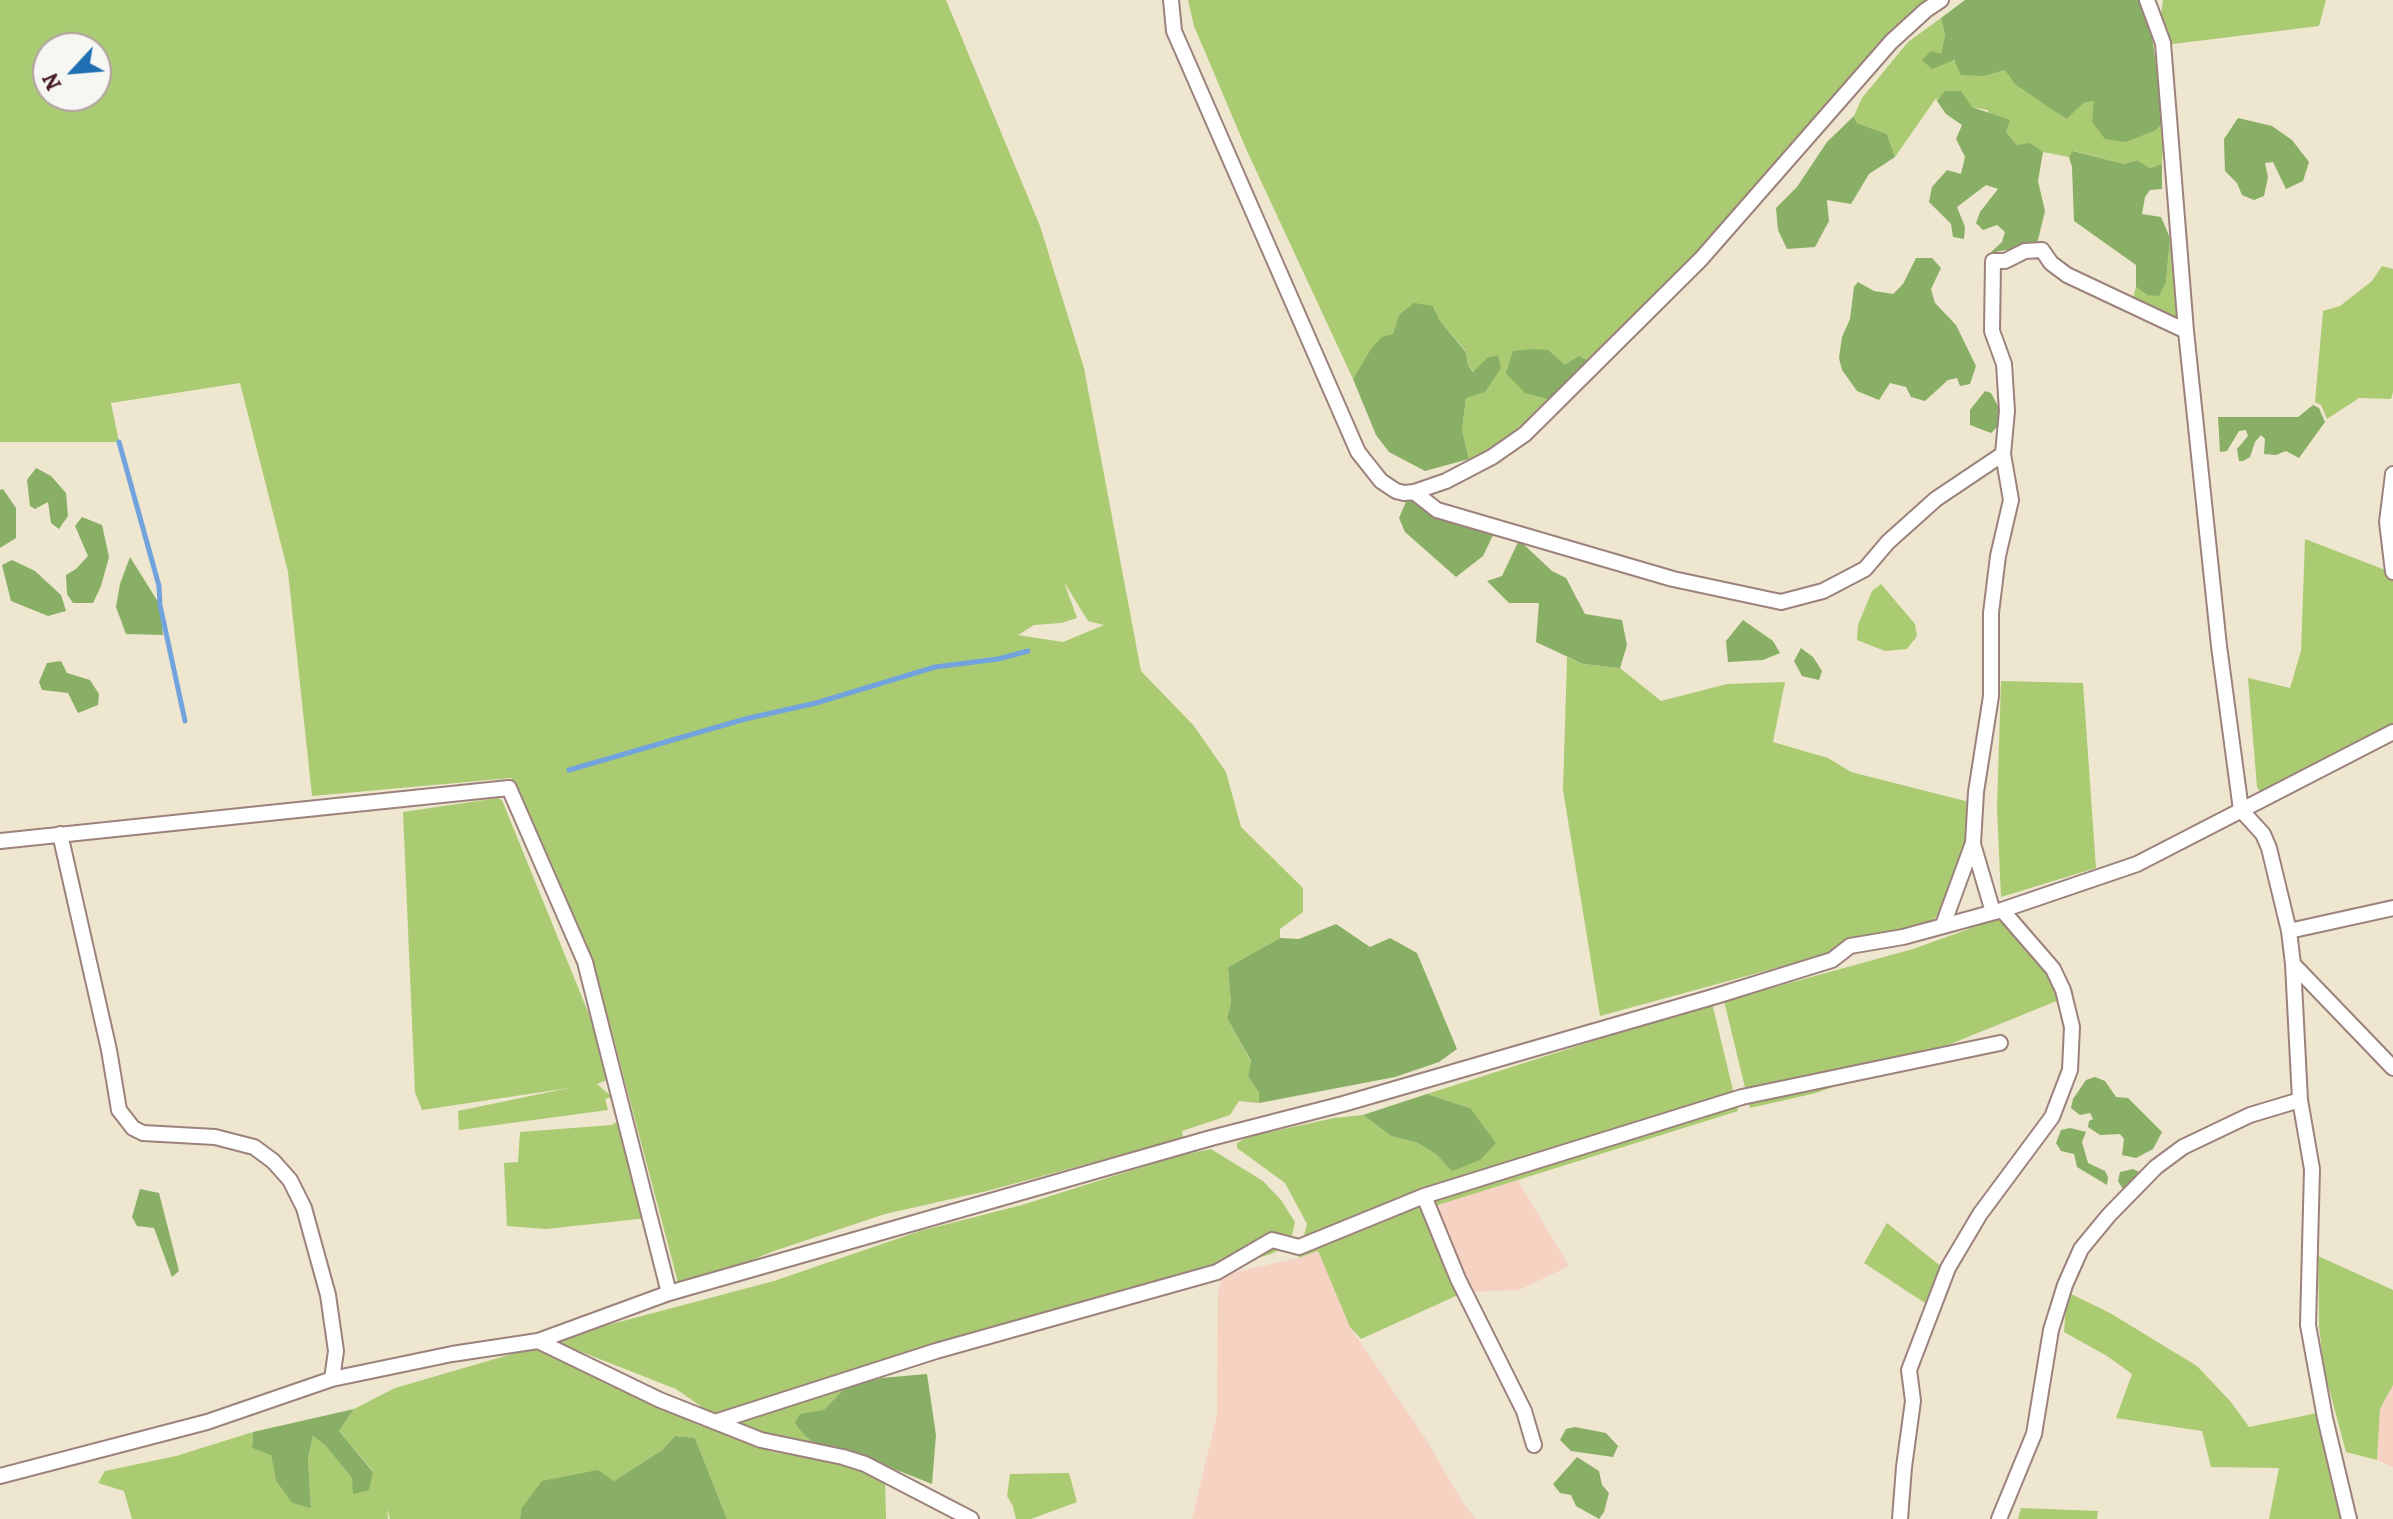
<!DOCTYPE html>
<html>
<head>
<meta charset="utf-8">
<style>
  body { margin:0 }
  #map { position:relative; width:2393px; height:1519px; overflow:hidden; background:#eee6ce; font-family:Alegreya,serif }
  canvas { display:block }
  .north { position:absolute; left:32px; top:32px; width:80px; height:80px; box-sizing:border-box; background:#f6f6f2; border:2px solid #b1a0a2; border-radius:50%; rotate:244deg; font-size:22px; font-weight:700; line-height:32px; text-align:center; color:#4a1f2b }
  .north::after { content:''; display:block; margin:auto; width:28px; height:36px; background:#1f6fb2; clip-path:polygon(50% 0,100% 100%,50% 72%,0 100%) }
</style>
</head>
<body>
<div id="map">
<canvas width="2393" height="1519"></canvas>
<div class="north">N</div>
</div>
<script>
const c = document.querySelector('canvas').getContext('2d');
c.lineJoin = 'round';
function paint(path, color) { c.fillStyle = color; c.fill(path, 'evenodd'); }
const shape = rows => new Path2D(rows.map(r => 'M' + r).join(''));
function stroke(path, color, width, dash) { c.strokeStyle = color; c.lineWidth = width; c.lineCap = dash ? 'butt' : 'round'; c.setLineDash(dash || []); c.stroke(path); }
const built = shape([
  [1517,1179,1569,1266,1519,1290,1467,1292,1434,1206],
  [1318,1251,1350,1327,1427,1441,1463,1503,1476,1519,1192,1519,1217,1415,1218,1292,1223,1275,1298,1258],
  [2393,1385,2393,1467,2377,1460,2380,1409]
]);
const green = shape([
  [0,0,946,0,1040,226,1084,368,1141,671,1194,726,1226,772,1241,827,1303,888,1303,912,1280,929,1280,938,1228,967,1231,1003,1227,1018,1251,1062,1248,1076,1259,1093,1259,1103,1239,1101,1230,1115,1182,1131,1183,1138,987,1191,885,1214,774,1251,680,1290,601,991,511,778,312,796,288,572,240,383,111,403,119,442,0,442],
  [48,48,96,48,96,96,48,96],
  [1064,582,1088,621,1104,625,1063,642,1018,635,1034,625,1061,623,1077,618],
  [1188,0,1930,0,1722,235,1552,400,1553,407,1505,441,1469,459,1462,430,1466,398,1474,372,1468,365,1466,351,1440,321,1433,306,1399,315,1393,334,1370,350,1353,379,1247,151,1194,26],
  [2163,0,2326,0,2319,26,2157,46],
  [1941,18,1945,35,1941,55,1985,76,2005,70,2065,119,2084,103,2094,101,2164,121,2162,164,2150,168,2137,160,2124,164,2074,151,2069,157,2043,152,2030,144,2017,145,1987,110,1972,107,1946,91,1937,101,1936,98,1895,157,1887,134,1857,123,1854,116,1862,98,1908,42],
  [2170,238,2185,321,2133,298,2136,287,2147,295,2166,282],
  [2382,266,2393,269,2393,392,2391,399,2359,398,2327,419,2321,405,2315,402,2323,311,2340,306,2372,281],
  [2305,539,2393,573,2393,727,2263,795,2257,787,2248,678,2290,688,2301,651],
  [1881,584,1915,624,1917,636,1907,649,1885,651,1857,640,1858,625,1872,591],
  [1567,657,1583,664,1620,668,1661,701,1727,684,1785,682,1773,742,1828,758,1851,772,1981,805,1952,892,1930,926,1600,1016,1563,790],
  [2001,681,2083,683,2096,868,2001,897,1997,808],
  [498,798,502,800,601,1044,609,1079,597,1084,612,1097,605,1099,608,1110,459,1130,458,1111,569,1088,422,1110,415,1092,403,812],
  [2005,916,2059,963,2074,994,1953,1043,1816,1093,1750,1108,1724,1001,1913,949],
  [1712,1003,1738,1111,1425,1209,1458,1295,1361,1339,1350,1327,1318,1251,1298,1258,1307,1224,1285,1183,1237,1148,1237,1143,1247,1137,1334,1118,1363,1115,1391,1136,1418,1143,1437,1155,1453,1171,1470,1108,1427,1094],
  [618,1121,623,1129,648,1218,546,1229,507,1226,504,1163,518,1162,520,1132,612,1125],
  [1211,1149,1263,1181,1281,1200,1295,1222,1290,1244,1271,1254,716,1417,676,1389,551,1340,774,1281,920,1231,1022,1205,1177,1156],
  [1887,1223,1948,1272,1931,1307,1864,1263],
  [2318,1256,2393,1290,2393,1385,2380,1409,2377,1460,2346,1452,2324,1370,2319,1326],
  [2067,1292,2110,1313,2197,1366,2231,1402,2249,1427,2327,1411,2352,1519,2269,1519,2279,1468,2211,1467,2202,1431,2116,1418,2132,1374,2107,1356,2064,1332],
  [536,1347,673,1402,708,1427,746,1442,773,1452,861,1467,885,1477,886,1519,727,1519,695,1438,675,1436,662,1450,614,1481,521,1509,520,1519,390,1519,387,1509,388,1519,132,1519,124,1491,98,1483,105,1471,176,1456,253,1432,252,1448,271,1454,276,1481,292,1503,311,1507,308,1458,313,1436,325,1445,352,1478,373,1471,339,1431,354,1409,395,1388],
  [845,1388,824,1411,800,1414,805,1436,816,1445,763,1437,729,1423],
  [1069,1473,1077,1502,1031,1519,1016,1519,1013,1506,1007,1496,1010,1474],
  [2021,1508,2098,1511,2097,1519,2018,1519]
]);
const forest = shape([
  [1965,0,2143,0,2152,36,2164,121,2156,130,2126,142,2105,139,2092,122,2094,101,2084,103,2066,119,2015,84,2005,70,1985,76,1961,75,1954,60,1932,69,1922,60,1931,51,1941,54,1945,35,1941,18],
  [1945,91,1961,91,1972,107,2010,120,2006,132,2017,145,2030,143,2043,152,2038,181,2045,211,2037,244,1990,253,2002,242,2005,232,1997,225,1983,230,1976,223,1980,212,1998,189,1986,185,1957,207,1965,227,1964,239,1953,237,1951,224,1929,202,1932,187,1947,170,1961,174,1965,157,1956,139,1962,125,1946,114,1937,101],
  [1854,116,1857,123,1887,134,1895,157,1869,174,1851,204,1827,200,1829,221,1815,247,1787,249,1778,230,1776,208,1797,187,1827,142],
  [2238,118,2272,126,2292,140,2309,162,2303,181,2286,189,2273,162,2265,163,2268,177,2264,196,2254,200,2242,195,2237,183,2225,171,2224,139],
  [2073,151,2124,164,2137,160,2150,168,2162,164,2162,189,2150,190,2145,197,2142,214,2161,217,2170,238,2166,282,2159,296,2147,295,2136,287,2136,265,2074,221,2072,167,2069,157],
  [1916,258,1932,258,1941,268,1931,289,1935,303,1956,325,1976,366,1970,384,1960,386,1957,378,1948,380,1925,401,1911,397,1906,387,1890,383,1879,400,1857,391,1842,370,1839,358,1842,337,1850,319,1854,287,1858,282,1874,291,1893,294,1903,284],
  [1414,303,1433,306,1440,321,1466,352,1468,365,1473,372,1487,358,1498,355,1501,368,1485,392,1466,398,1462,430,1469,459,1425,471,1389,452,1376,435,1353,379,1370,350,1382,337,1393,334,1399,315],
  [1531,349,1548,350,1565,365,1579,356,1588,361,1592,368,1552,400,1525,393,1506,373,1513,351],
  [1985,391,1991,393,1999,408,2000,424,1991,433,1970,425,1970,410],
  [2313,405,2319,408,2325,422,2299,458,2286,451,2276,455,2264,454,2265,439,2261,435,2255,442,2250,457,2243,461,2239,461,2237,449,2248,436,2246,430,2239,431,2227,451,2220,452,2218,417,2298,417],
  [36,468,51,476,66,493,68,516,59,529,51,523,48,502,35,509,30,506,27,480],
  [3,489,16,508,16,538,0,548,0,490],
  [1408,497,1499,523,1483,556,1456,577,1405,532,1399,518],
  [82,517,102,525,109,557,101,586,93,603,73,603,67,594,66,575,76,569,88,556,75,526],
  [1519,540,1552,571,1566,578,1585,614,1622,620,1627,645,1620,668,1583,664,1536,642,1539,603,1509,603,1487,581,1502,576],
  [130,557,160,605,163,635,126,634,116,607,120,584],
  [12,560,35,571,61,595,66,611,48,616,11,601,2,565],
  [1743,620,1773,641,1780,653,1763,660,1728,662,1726,641],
  [1801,648,1813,657,1822,671,1819,680,1802,676,1794,661],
  [61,661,67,673,90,680,99,694,98,705,78,713,68,693,42,690,39,682,47,663],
  [1336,924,1370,947,1390,938,1417,953,1457,1049,1439,1062,1395,1077,1259,1103,1259,1093,1248,1076,1251,1061,1227,1018,1231,1003,1228,967,1280,938,1299,939],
  [2095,1077,2105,1081,2116,1097,2128,1098,2162,1132,2153,1149,2136,1158,2122,1155,2124,1139,2120,1134,2100,1135,2088,1127,2089,1121,2093,1119,2090,1113,2080,1115,2071,1108,2073,1099,2086,1080],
  [1427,1094,1470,1108,1496,1143,1480,1160,1452,1171,1437,1155,1418,1143,1391,1136,1363,1115],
  [2070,1128,2086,1132,2082,1142,2088,1163,2105,1171,2108,1177,2107,1185,2077,1167,2074,1154,2061,1151,2056,1143,2061,1130],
  [2133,1169,2144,1174,2124,1191,2118,1181,2120,1172],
  [140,1189,159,1193,179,1271,172,1277,154,1228,137,1226,132,1217],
  [927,1374,936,1435,932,1484,864,1457,816,1445,805,1436,795,1423,800,1414,824,1410,845,1388,881,1378],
  [354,1409,339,1431,373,1472,369,1490,353,1494,352,1478,325,1445,313,1436,308,1458,311,1508,292,1503,276,1481,271,1455,252,1448,253,1432],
  [1575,1427,1606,1433,1618,1446,1613,1457,1571,1451,1560,1440,1566,1429],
  [675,1436,695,1438,727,1519,520,1519,521,1509,542,1481,598,1470,614,1481,662,1450],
  [1577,1457,1599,1471,1602,1485,1609,1493,1604,1512,1599,1519,1576,1506,1571,1495,1560,1493,1553,1484]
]);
const stream = shape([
  [119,442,159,586,160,605,185,721],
  [569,770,745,719,816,703,935,667,998,659,1028,651]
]);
const minor = shape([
  [1171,0,1174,31,1358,452,1381,481,1396,491,1404,493,1414,492,1446,481,1492,457,1525,434,1701,259,1891,42,1926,10,1941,0],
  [2147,0,2163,43,2186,331,2219,646,2241,810,2263,834,2269,848,2289,931,2293,964,2300,1100,2312,1169,2308,1325,2325,1418,2349,1519],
  [2393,474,2387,522,2393,572],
  [1414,492,1437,510,1673,579,1781,602,1823,591,1865,569,1888,542,1936,499,2003,454],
  [60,834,109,1050,119,1110,133,1128,143,1133,215,1137,254,1147,273,1161,290,1180,304,1208,328,1295,336,1351,332,1379],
  [0,841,509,788,585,962,669,1293],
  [1973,844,1993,912],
  [1943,925,1973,843,1976,792,1991,696,1991,613,1998,556,2011,500,2003,454,2007,411,2004,364,1992,331,1993,261,2005,261,2025,251,2042,250,2051,263,2067,275,2186,331],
  [2289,931,2393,908],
  [2293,964,2393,1068],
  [1424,1196,1458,1279,1524,1411,1534,1445],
  [538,1341,660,1400,761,1440,843,1457,865,1464,971,1519],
  [715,1422,936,1351,1217,1272,1272,1240,1299,1247,1424,1196,1742,1097,2000,1043],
  [0,1476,207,1422,332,1379,452,1354,538,1341,669,1293,1211,1138,1343,1104,1716,996,1832,960,1850,946,1903,937,2002,910,2137,864,2393,732],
  [1900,1519,1904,1467,1913,1401,1909,1370,1948,1268,1980,1214,2052,1117,2070,1070,2072,1027,2063,990,2053,969,2002,910],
  [1999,1519,2034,1434,2051,1330,2065,1285,2081,1249,2109,1215,2156,1167,2183,1147,2250,1115,2300,1100]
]);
paint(built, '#f5d2c2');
paint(green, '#abcb73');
paint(forest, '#88af65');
stroke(stream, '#73a3dd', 5);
stroke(minor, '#9c827c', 18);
stroke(minor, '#fff', 14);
</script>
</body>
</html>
